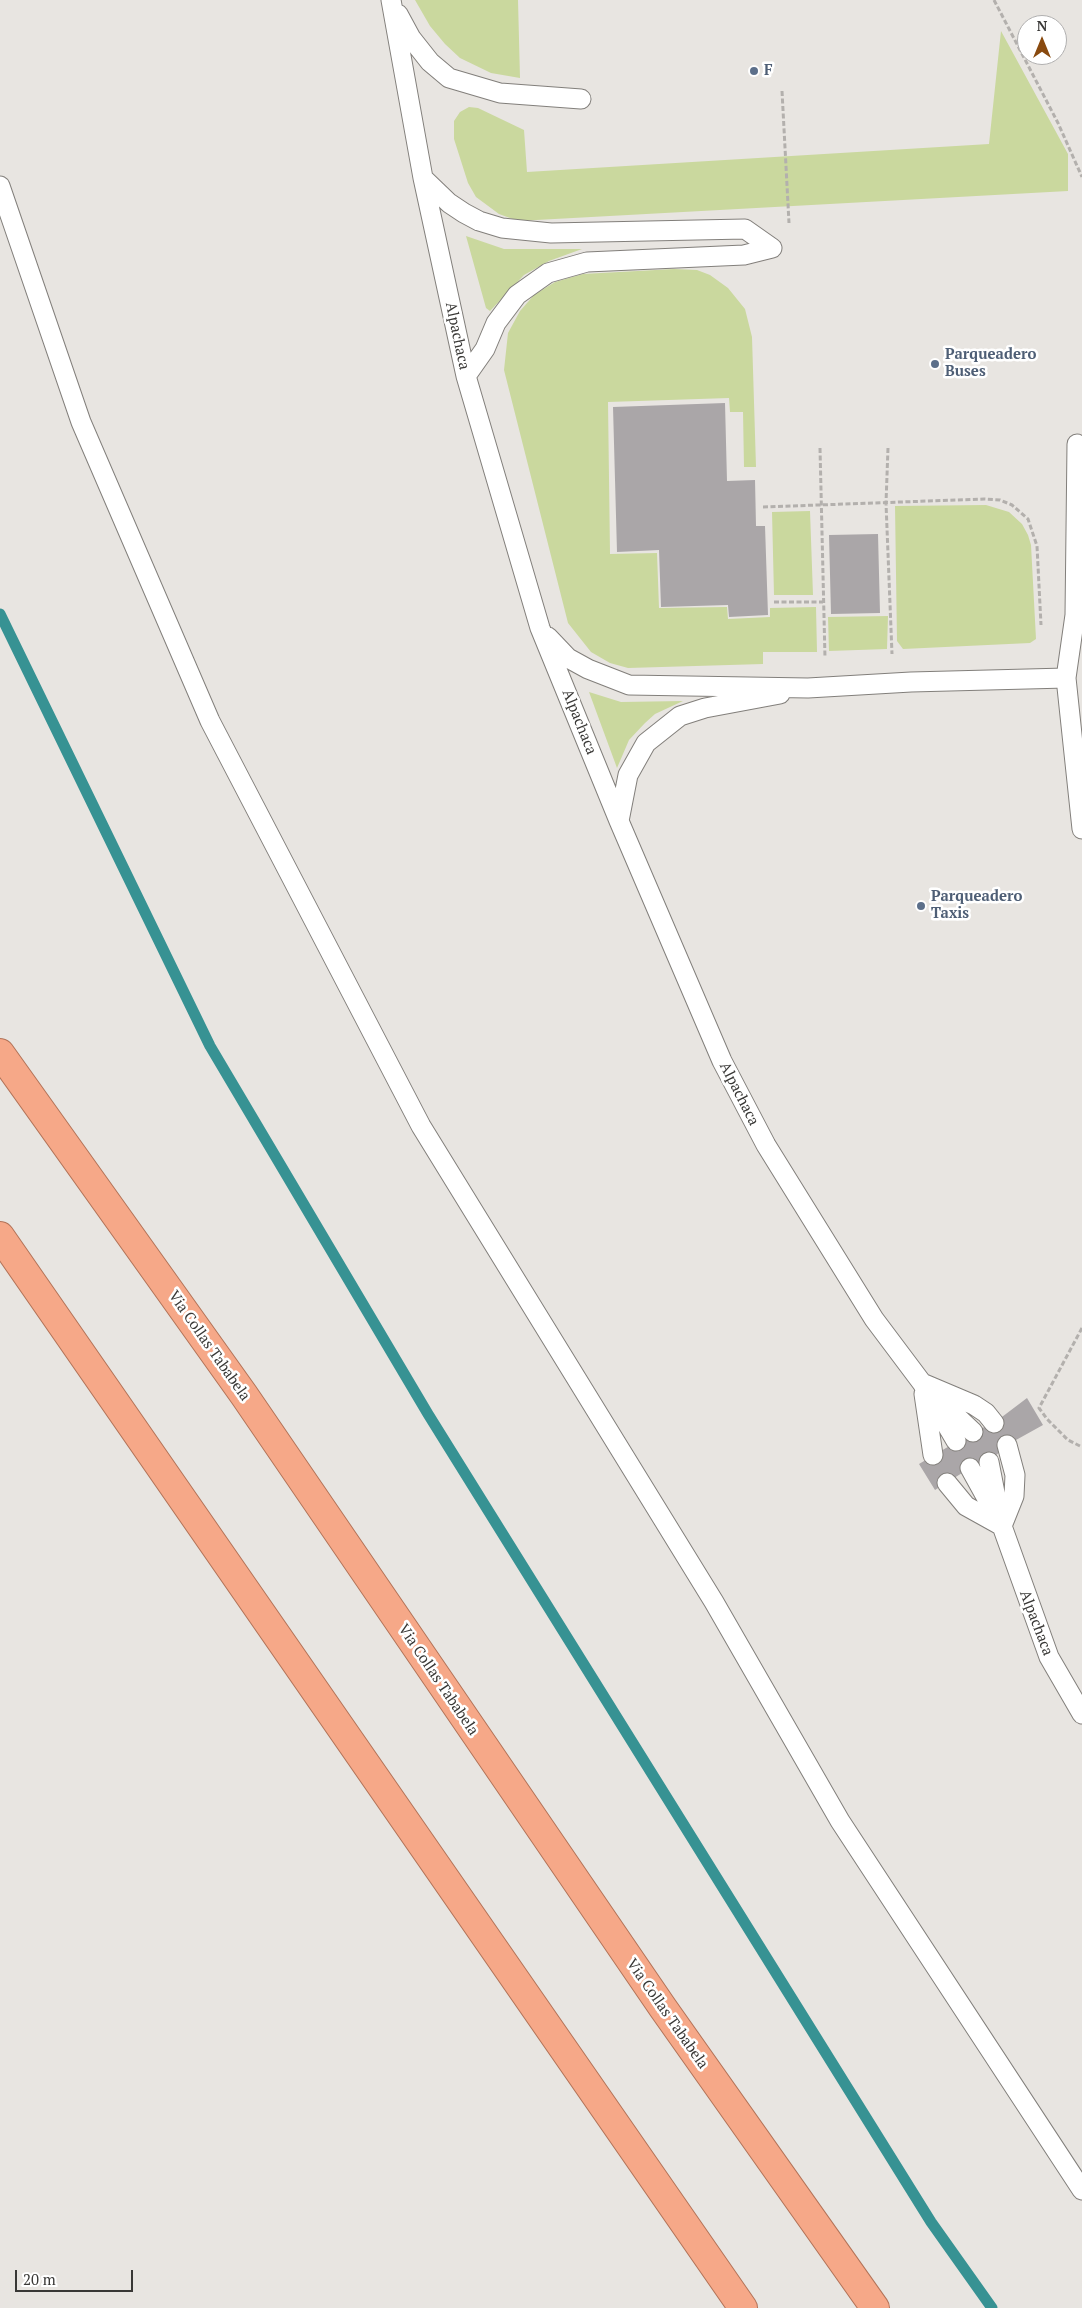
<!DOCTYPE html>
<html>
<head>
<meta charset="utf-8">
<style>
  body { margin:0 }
  #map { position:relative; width:1082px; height:2308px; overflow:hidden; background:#e8e5e1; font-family:"PT Serif",serif }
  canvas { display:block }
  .north { position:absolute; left:1017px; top:15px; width:50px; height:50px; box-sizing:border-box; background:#fff; border:1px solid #b0afaf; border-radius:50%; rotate:0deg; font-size:14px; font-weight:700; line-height:20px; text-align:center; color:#393836 }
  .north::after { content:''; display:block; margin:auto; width:18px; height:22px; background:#894a0f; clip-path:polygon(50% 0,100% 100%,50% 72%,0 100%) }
  .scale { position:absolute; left:15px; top:2270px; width:118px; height:22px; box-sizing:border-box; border:2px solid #393836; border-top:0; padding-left:6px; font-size:15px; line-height:18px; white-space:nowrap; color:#393836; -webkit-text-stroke:4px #fff; paint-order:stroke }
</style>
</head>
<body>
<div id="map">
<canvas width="1082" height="2308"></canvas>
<div class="north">N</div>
<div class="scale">20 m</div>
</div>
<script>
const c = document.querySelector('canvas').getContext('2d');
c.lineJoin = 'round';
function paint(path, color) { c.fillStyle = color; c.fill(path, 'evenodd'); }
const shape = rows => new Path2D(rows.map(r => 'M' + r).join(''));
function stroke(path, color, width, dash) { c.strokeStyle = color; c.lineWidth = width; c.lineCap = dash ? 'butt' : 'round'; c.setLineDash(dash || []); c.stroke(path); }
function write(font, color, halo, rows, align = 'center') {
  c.font = font + ' "PT Serif",serif'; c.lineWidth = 5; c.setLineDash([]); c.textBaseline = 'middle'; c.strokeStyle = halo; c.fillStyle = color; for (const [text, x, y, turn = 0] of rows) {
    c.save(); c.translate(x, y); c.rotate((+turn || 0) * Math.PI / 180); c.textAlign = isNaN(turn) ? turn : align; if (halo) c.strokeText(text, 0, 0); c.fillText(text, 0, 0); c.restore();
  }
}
const green = shape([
  [415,0,518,0,520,78,491,73,460,58,445,44,430,26],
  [1001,31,1068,154,1068,191,518,221,499,214,476,197,468,183,454,139,454,121,460,112,469,107,478,108,524,130,527,172,989,144],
  [466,236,504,249,582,249,549,261,524,275,490,311,486,308],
  [674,269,697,270,710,275,728,288,745,309,752,337,756,467,744,467,743,412,730,412,729,398,608,402,610,554,657,553,659,608,727,607,728,619,770,617,770,608,816,607,817,652,763,652,763,664,628,668,610,663,591,652,568,623,504,370,508,333,520,311,534,295,555,282,583,274],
  [986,505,1009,512,1022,524,1028,535,1031,545,1036,639,1030,643,903,649,897,641,895,506],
  [810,511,813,595,774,595,772,512],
  [888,616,887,649,829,651,828,617],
  [589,692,621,702,683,701,655,714,645,723,629,740,617,768]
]);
const stream = shape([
  [0,614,210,1046,428,1414,931,2222,992,2308]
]);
const building = shape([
  [725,403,727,481,755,480,756,526,765,526,768,615,729,617,728,605,661,607,659,550,617,552,613,407],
  [878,534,880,613,831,614,829,535],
  [1027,1398,1043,1425,1007,1445,989,1462,970,1468,935,1490,919,1464,973,1432,994,1423]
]);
const path = shape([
  [994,0,1058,123,1082,177],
  [782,91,789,223],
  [820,448,825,658],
  [888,448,886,503,892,654],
  [763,507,984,499,1000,500,1012,505,1028,519,1037,546,1041,625],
  [774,602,823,602],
  [1082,1328,1039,1408,1047,1419,1068,1440,1082,1447]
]);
const service = shape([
  [391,0,423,178,466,376,540,628,619,821,722,1061,766,1145,874,1319,922,1383,956,1441],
  [398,14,411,38,430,62,449,78,500,93,581,99],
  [423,178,449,203,464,213,479,221,502,228,551,233,745,229,772,248],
  [0,186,81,422,210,721,421,1126,714,1602,840,1821,1082,2190],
  [466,376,485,349,496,323,517,295,548,273,587,262,744,255,772,248],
  [1077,444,1075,615,1066,678,1082,829],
  [548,637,568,658,588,669,629,685,808,688,911,682,1066,678],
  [619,821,628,775,646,743,680,716,705,708,780,694],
  [922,1383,974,1405,986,1413,994,1423],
  [924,1394,933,1455],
  [939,1400,973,1432],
  [989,1462,998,1508],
  [970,1468,1002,1526,1049,1657,1082,1714],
  [947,1483,966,1506,1002,1526],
  [1002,1526,1014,1496,1015,1475,1007,1445]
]);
const trunk = shape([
  [0,1053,244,1395,663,2008,875,2308],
  [0,1236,743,2308]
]);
const markers = [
  [754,71,5,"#5c6f8a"],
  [935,364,5,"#5c6f8a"],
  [921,906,5,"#5c6f8a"]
];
const serviceNames = [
  ["F",764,71],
  ["Parqueadero",945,355],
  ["Buses",945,372],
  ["Parqueadero",931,897],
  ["Taxis",931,914]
];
const streetNames = [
  ["Alpachaca",457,336,78],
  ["Alpachaca",579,722,68],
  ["Alpachaca",739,1094,63],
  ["Via Collas Tababela",209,1346,55],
  ["Alpachaca",1036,1623,69],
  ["Via Collas Tababela",438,1680,56],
  ["Via Collas Tababela",667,2014,55]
];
paint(green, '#cad89e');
stroke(stream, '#379293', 11);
paint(building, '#aaa6a8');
stroke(service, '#827f7b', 21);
stroke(trunk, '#b27358', 30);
stroke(path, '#b3b0ad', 3, [5, 2.5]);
stroke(service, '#fff', 19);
stroke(trunk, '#f6a888', 28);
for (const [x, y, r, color] of markers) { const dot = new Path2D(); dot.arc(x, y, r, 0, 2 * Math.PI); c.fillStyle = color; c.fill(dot); stroke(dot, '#fff', 2); }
write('bold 15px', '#4e5e75', '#fff', serviceNames, 'left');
write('15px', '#393836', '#fff', streetNames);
</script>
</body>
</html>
